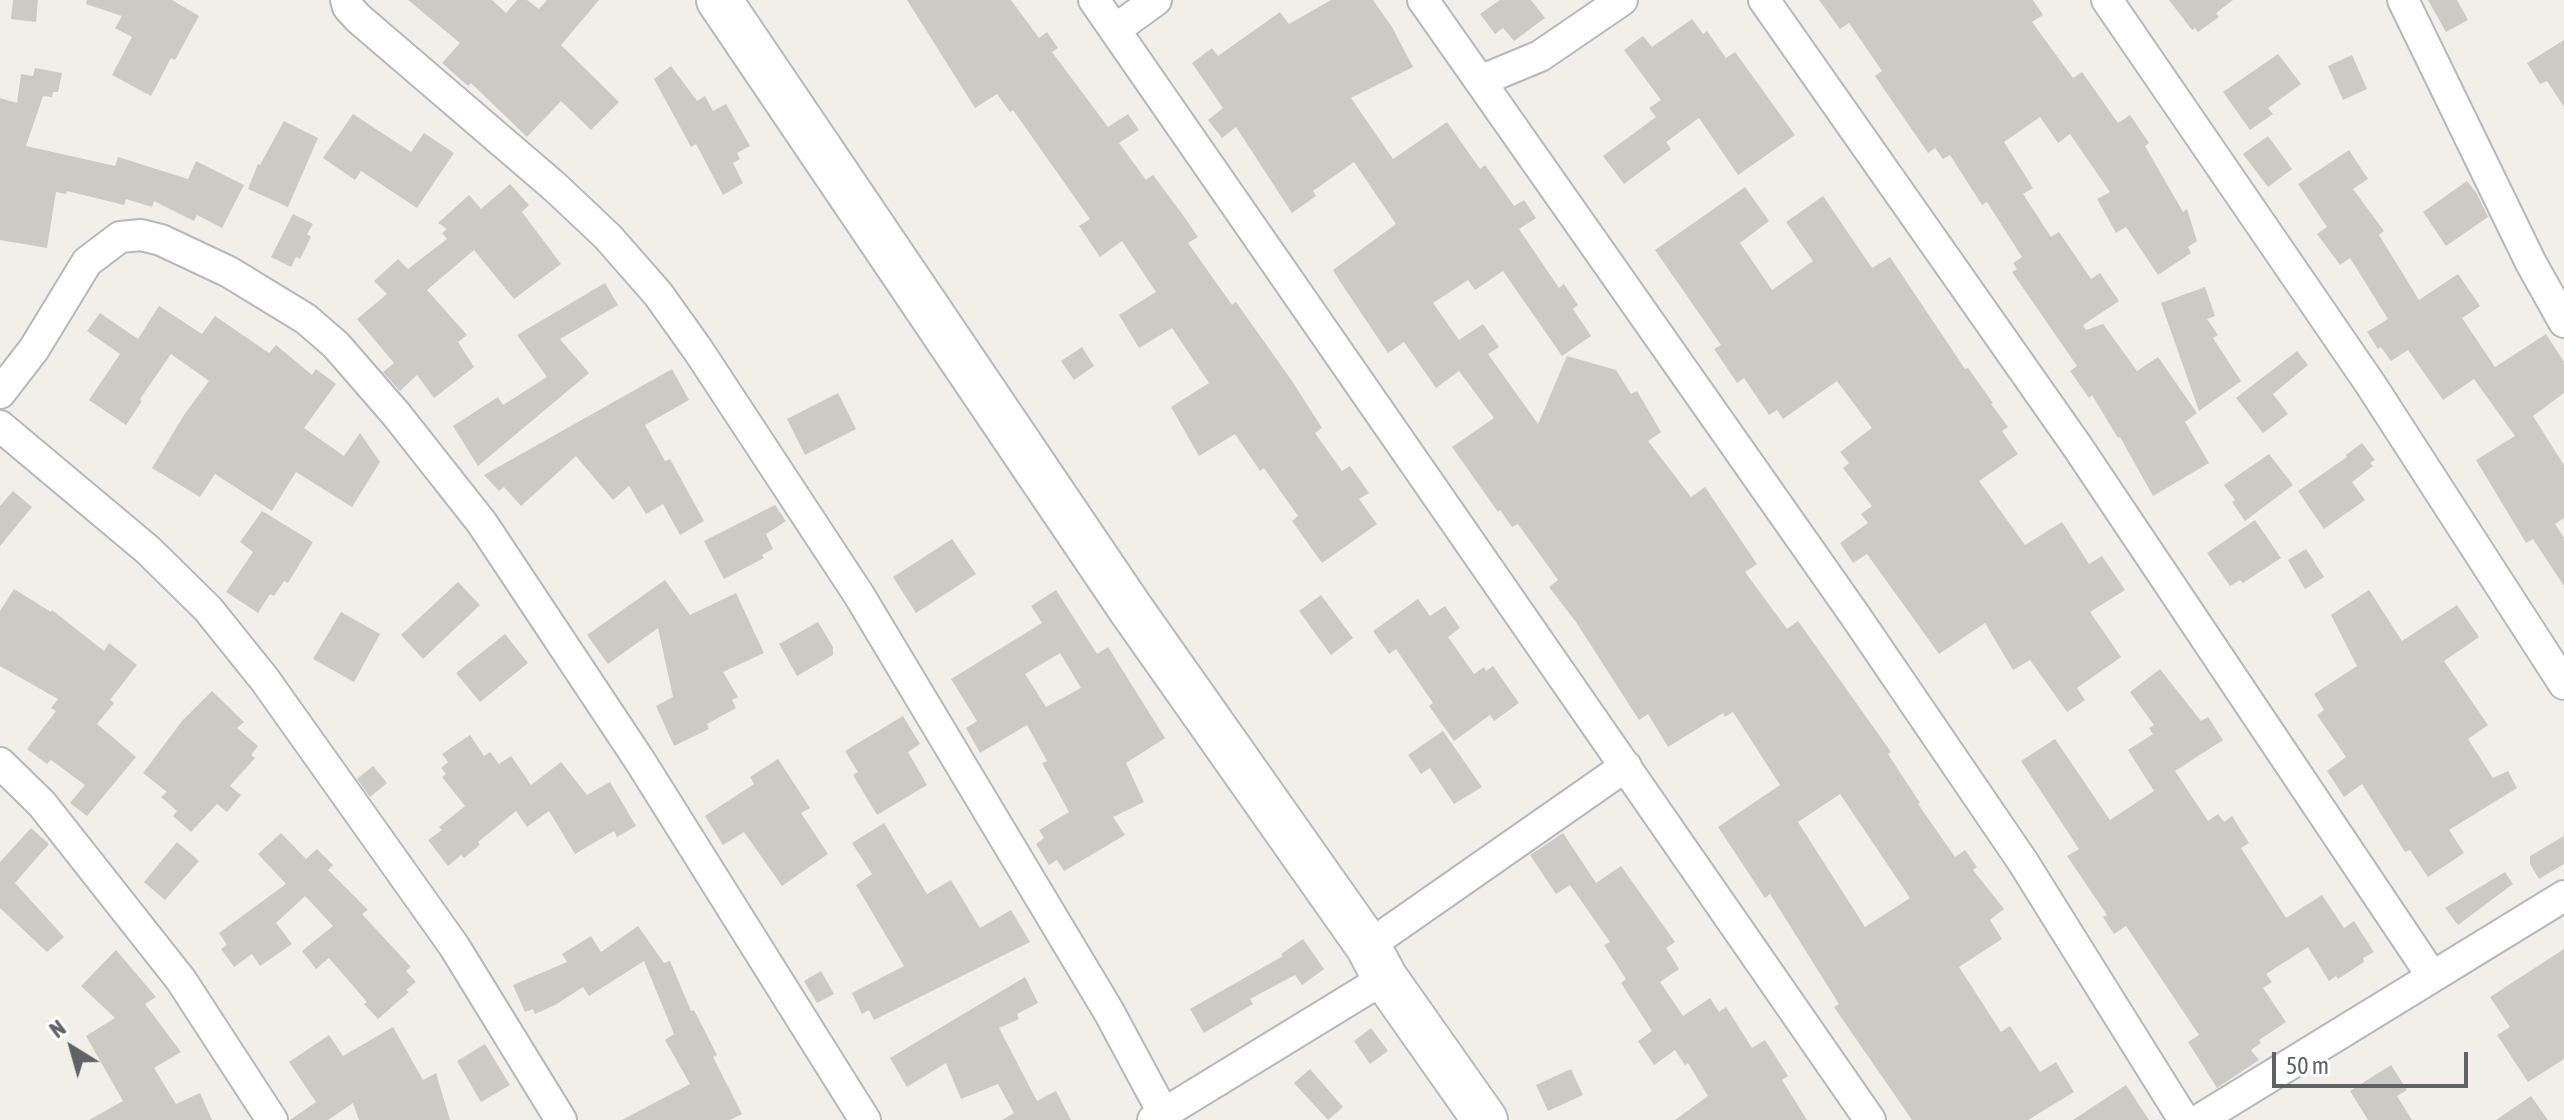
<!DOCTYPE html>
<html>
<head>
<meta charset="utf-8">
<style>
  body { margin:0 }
  #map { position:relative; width:2564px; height:1120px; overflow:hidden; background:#f1efe8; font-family:"Asap Condensed",sans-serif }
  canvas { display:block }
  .north { position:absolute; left:32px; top:1008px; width:80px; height:80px; -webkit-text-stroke:6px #fff; paint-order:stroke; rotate:323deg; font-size:22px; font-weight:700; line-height:32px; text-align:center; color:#5f6368 }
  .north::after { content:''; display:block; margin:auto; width:28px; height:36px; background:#5f6368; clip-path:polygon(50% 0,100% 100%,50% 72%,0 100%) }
  .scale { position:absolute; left:2272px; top:1052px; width:196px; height:36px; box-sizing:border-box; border:4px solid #5f6368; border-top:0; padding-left:10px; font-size:24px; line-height:28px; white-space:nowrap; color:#5f6368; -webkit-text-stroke:6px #fff; paint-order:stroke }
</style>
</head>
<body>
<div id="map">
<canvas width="2564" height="1120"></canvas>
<div class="north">N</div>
<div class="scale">50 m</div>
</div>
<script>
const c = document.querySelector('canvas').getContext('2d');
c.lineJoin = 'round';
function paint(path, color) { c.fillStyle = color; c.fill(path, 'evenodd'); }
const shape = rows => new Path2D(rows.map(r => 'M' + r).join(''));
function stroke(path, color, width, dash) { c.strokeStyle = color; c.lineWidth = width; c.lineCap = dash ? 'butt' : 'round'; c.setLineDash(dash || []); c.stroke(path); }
const building = shape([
  [13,0,38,0,36,22,11,19],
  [87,0,172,0,199,16,175,60,171,58,151,96,112,75,132,37,115,28,122,16,86,4],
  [408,0,492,0,506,13,517,0,527,0,539,9,547,0,599,0,561,45,619,102,591,130,561,101,527,137,471,83,468,86,442,63,460,43],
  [907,0,1011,0,1039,38,1047,32,1058,48,1052,52,1108,127,1128,114,1139,130,1119,143,1146,180,1153,175,1185,218,1198,237,1188,243,1232,305,1236,302,1292,381,1322,428,1315,433,1342,471,1350,466,1369,493,1359,499,1377,524,1322,563,1292,521,1298,516,1264,468,1260,471,1235,434,1199,456,1171,407,1209,383,1172,328,1139,348,1119,315,1156,292,1122,241,1100,257,1079,226,1090,219,1013,110,1010,112,997,94,975,108],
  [1331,0,1373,0,1392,27,1413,67,1351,98,1393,159,1447,122,1480,169,1485,165,1514,206,1524,200,1536,218,1519,229,1559,288,1564,284,1578,305,1573,309,1591,336,1562,356,1503,271,1475,290,1468,280,1433,303,1459,340,1483,324,1499,347,1488,354,1538,424,1567,356,1616,370,1631,394,1637,391,1661,432,1648,441,1691,497,1705,487,1757,564,1745,572,1787,629,1798,621,1891,752,1888,754,1920,803,1918,804,1955,857,1965,850,1977,867,1973,870,2004,909,1990,920,2002,939,1959,967,2001,1032,2010,1026,2040,1072,2056,1062,2074,1092,2028,1120,1912,1120,1834,1007,1839,1004,1770,894,1765,898,1718,827,1780,785,1733,712,1725,717,1723,713,1668,747,1648,714,1639,720,1576,622,1549,587,1558,580,1518,524,1512,527,1500,510,1498,512,1452,447,1494,418,1459,371,1436,388,1404,342,1388,353,1339,280,1333,270,1396,224,1354,162,1313,191,1316,196,1292,213,1236,127,1222,138,1208,120,1223,108,1192,63,1212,48,1218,56,1280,12,1289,24],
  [1840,794,1910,898,1865,927,1798,822],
  [1500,0,1531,0,1545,18,1514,41,1503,28,1495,34,1480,14],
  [1819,0,2033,0,2043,15,2032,22,2073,78,2082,72,2118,123,2130,115,2149,143,2145,146,2183,212,2187,209,2197,241,2188,247,2191,253,2158,275,2126,227,2116,233,2097,199,2110,192,2070,134,2058,143,2040,117,2004,142,2033,188,2023,194,2051,237,2059,232,2091,279,2100,273,2119,301,2083,325,2086,330,2103,324,2137,371,2158,357,2197,413,2185,422,2209,463,2153,496,2120,437,2118,438,2092,395,2089,398,2070,371,2077,366,2012,272,2017,269,2013,263,2022,257,1987,202,1982,205,1950,155,1943,159,1935,148,1928,153,1875,76,1882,71,1849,23,1840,29],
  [2169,0,2233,0,2216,13,2219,17,2198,32,2195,28,2192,30],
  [2428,0,2457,0,2468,20,2446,32],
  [1692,19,1703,34,1707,31,1726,58,1735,52,1795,135,1738,175,1699,118,1666,142,1671,149,1624,184,1603,156,1656,117,1649,108,1661,100,1624,50,1643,36,1652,47],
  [2564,40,2564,107,2547,81,2540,84,2527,63],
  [2278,54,2301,84,2268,108,2273,114,2250,130,2223,92],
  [2352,55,2367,89,2343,100,2328,66],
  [671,66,697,101,705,96,713,111,726,104,750,146,737,153,740,159,733,163,743,183,723,195,696,144,691,147,654,79],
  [35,68,62,73,58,92,53,92,52,97,43,96,26,146,115,166,118,157,188,179,196,161,244,185,222,228,197,215,194,221,154,201,152,207,126,199,124,205,67,191,66,194,56,192,47,248,0,240,0,98,17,103,21,74,33,76],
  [353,114,411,152,424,133,454,153,417,208,361,171,355,180,323,158],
  [284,121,318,138,288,207,248,189,258,164,260,165],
  [2268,136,2292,169,2268,187,2243,154],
  [2349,150,2368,179,2353,189,2384,231,2379,235,2419,300,2458,274,2480,306,2462,318,2495,367,2546,334,2564,362,2564,393,2533,416,2564,465,2564,518,2555,524,2564,538,2564,586,2533,539,2526,543,2476,460,2515,436,2474,379,2443,400,2408,350,2391,361,2381,347,2378,349,2367,332,2388,319,2350,258,2340,265,2317,234,2327,227,2298,184],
  [2467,181,2477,194,2488,217,2446,246,2423,212],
  [510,184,529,205,522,212,561,264,514,299,474,250,427,290,467,335,458,342,474,367,434,398,417,375,400,391,383,372,394,363,357,319,387,294,374,281,398,259,408,269,447,239,442,233,447,229,438,223,469,195,481,209],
  [1745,187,1769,221,1740,243,1772,290,1813,261,1786,222,1823,196,1872,268,1890,257,1965,369,1968,368,1993,403,1991,404,2008,427,2002,431,2018,454,1979,481,2025,545,2062,522,2089,564,2102,556,2125,590,2090,612,2121,657,2077,688,2085,700,2067,712,2030,660,2013,670,1985,623,1939,654,1867,554,1853,563,1840,543,1868,523,1861,514,1872,506,1843,468,1849,463,1840,452,1872,428,1837,381,1783,419,1777,410,1769,415,1744,378,1737,383,1714,349,1721,345,1655,250],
  [293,214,313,224,307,234,311,237,300,259,296,257,291,267,271,257],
  [605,283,618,305,560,339,589,373,478,466,453,426,498,397,503,405,547,377,517,335],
  [2205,287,2215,316,2207,319,2218,335,2213,338,2241,381,2199,411,2161,303],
  [159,306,202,334,215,316,269,353,276,345,312,375,316,369,336,384,304,428,344,456,360,433,380,462,352,507,296,472,272,511,215,474,200,497,152,468,184,415,209,381,171,354,140,399,142,401,126,425,89,400,120,354,87,331,100,313,138,339],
  [1082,347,1094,366,1074,380,1061,361],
  [2297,351,2308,365,2273,394,2288,414,2263,433,2236,398],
  [672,369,689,400,645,425,665,461,670,459,704,521,680,535,663,504,646,514,629,486,613,500,576,456,521,506,504,487,499,491,484,475],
  [838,393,856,429,805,455,787,419],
  [2362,443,2375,460,2370,463,2373,466,2352,482,2365,500,2324,529,2298,491,2347,457,2346,455],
  [2269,454,2293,485,2245,521,2232,502,2235,500,2224,485],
  [13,491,32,507,0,546,0,506],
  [775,505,786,521,766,534,773,549,762,555,764,558,724,579,704,541],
  [262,511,313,542,288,583,284,581,274,596,270,594,258,613,226,592,253,552,240,542],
  [2255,520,2281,558,2243,583,2240,580,2230,586,2207,553],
  [952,539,976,574,916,613,893,577],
  [2306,549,2324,577,2305,589,2288,560],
  [665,580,690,615,736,593,764,653,723,672,738,697,732,700,736,708,707,724,709,729,674,746,656,706,673,697,658,628,608,664,587,635],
  [458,582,480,605,423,659,401,635],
  [14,589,51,612,52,610,104,651,109,643,137,665,110,700,114,703,97,724,136,757,87,816,70,803,85,785,51,760,47,764,27,749,56,711,51,708,58,699,0,666,0,611],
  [1056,590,1097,654,1108,647,1165,738,1126,763,1144,802,1113,817,1125,835,1064,871,1057,860,1049,865,1036,844,1044,838,1039,830,1069,812,1042,763,1047,761,1027,725,980,753,966,728,977,721,951,679,1042,623,1031,606],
  [1060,653,1081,688,1046,707,1025,674],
  [2369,590,2402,641,2457,605,2479,637,2444,661,2488,725,2468,739,2493,778,2508,771,2517,788,2449,830,2464,853,2428,877,2410,850,2405,852,2362,784,2344,797,2327,771,2346,757,2317,715,2324,710,2314,694,2357,666,2331,615],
  [1321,595,1353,638,1331,655,1299,611],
  [1418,599,1430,616,1445,606,1460,628,1448,637,1474,674,1484,667,1486,671,1493,666,1519,703,1494,721,1490,715,1454,741,1429,706,1433,703,1396,649,1389,654,1373,631],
  [341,612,380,634,354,682,313,659],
  [818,622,833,647,833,655,797,676,779,644],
  [505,634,528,663,480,702,456,673],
  [2160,669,2201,721,2208,717,2223,740,2175,771,2208,821,2218,814,2224,822,2232,816,2249,843,2241,848,2286,918,2322,895,2344,928,2354,921,2374,952,2363,958,2364,962,2338,979,2336,976,2329,981,2308,947,2266,974,2272,982,2263,988,2286,1022,2259,1040,2261,1043,2251,1050,2259,1060,2217,1088,2188,1042,2199,1035,2126,926,2114,934,2103,917,2107,915,2067,856,2079,849,2021,761,2055,739,2110,820,2154,791,2128,750,2153,734,2149,728,2154,725,2130,692],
  [212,691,244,722,237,728,258,746,251,755,255,758,230,786,241,795,227,812,217,804,191,832,173,816,177,811,161,797,167,792,143,773,182,721],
  [903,716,920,744,908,752,927,785,877,815,853,775,858,772,845,751],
  [1443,731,1482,787,1454,804,1430,768,1421,774,1408,755],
  [470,735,484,756,490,752,499,764,511,756,531,785,561,762,587,795,610,782,636,826,617,837,614,831,575,854,549,811,527,827,516,811,478,842,480,845,464,858,461,855,448,866,428,840,442,830,439,827,465,806,442,777,446,774,441,768,448,762,442,754],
  [778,759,810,808,801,813,828,854,782,886,744,832,723,845,705,816,754,784,750,777],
  [373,766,387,783,370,797,357,779],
  [884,823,927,894,951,880,980,928,1011,910,1030,942,874,1020,869,1010,862,1014,852,993,904,966,856,885,872,874,852,843],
  [31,828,49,844,15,883,64,937,47,952,0,908,0,862],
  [281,833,306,859,317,849,333,865,328,870,368,910,362,914,411,967,406,971,416,982,406,990,409,992,378,1019,364,1004,367,1002,329,958,316,969,302,951,333,926,305,896,276,923,292,944,260,966,252,954,234,967,221,949,227,945,219,933,286,884,258,854],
  [1563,833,1596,883,1621,866,1675,942,1666,948,1679,969,1660,982,1683,1016,1710,998,1719,1012,1726,1007,1752,1048,1765,1040,1788,1076,1782,1080,1807,1120,1675,1120,1708,1096,1688,1063,1685,1065,1675,1050,1654,1065,1638,1041,1652,1031,1621,983,1626,979,1604,945,1610,942,1570,885,1556,894,1530,855],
  [2564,836,2564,864,2539,879,2530,864,2530,856],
  [177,842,199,861,165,900,144,882],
  [2505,872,2513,884,2458,925,2445,908],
  [638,926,664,963,670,961,691,1011,694,1010,717,1055,713,1057,742,1114,730,1120,622,1120,690,1084,665,1040,674,1034,644,961,589,996,583,987,555,1005,535,1014,533,1009,525,1012,513,985,567,962,562,954,591,936,601,952],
  [1303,939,1324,969,1302,985,1295,975,1250,999,1253,1004,1204,1033,1190,1009,1283,956,1281,954],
  [2564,949,2564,1059,2528,1082,2497,1035,2510,1027,2490,997],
  [116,950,156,997,145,1004,181,1052,154,1068,176,1104,200,1093,212,1120,89,1120,123,1101,86,1036,115,1018,81,986],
  [821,971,834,994,817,1003,804,981],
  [1025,977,1038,1003,1017,1014,1019,1019,999,1028,1037,1101,1056,1091,1071,1120,1002,1120,1014,1113,998,1084,961,1099,946,1063,907,1087,890,1058],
  [393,1027,423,1080,436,1073,450,1120,359,1120,353,1103,328,1120,290,1120,316,1102,289,1062,329,1035,343,1056],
  [1371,1028,1388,1051,1370,1064,1354,1041],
  [485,1044,510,1085,481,1102,457,1061],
  [2391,1065,2407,1090,2397,1096,2412,1120,2368,1120,2350,1091],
  [1310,1069,1343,1107,1328,1120,1294,1083],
  [1571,1069,1583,1095,1548,1111,1536,1085],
  [2126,1085,2149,1120,2073,1120],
  [2531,1096,2548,1120,2496,1120]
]);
const street = shape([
  [346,0,348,7,358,18,555,187,608,237,658,294,698,350,859,595,1109,1012,1167,1120],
  [1094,0,1870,1120],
  [1423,0,1854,614,2023,862,2184,1120],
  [1764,0,2077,446,2432,976],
  [2107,0,2371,385,2564,684],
  [2403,0,2531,263,2564,322],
  [1116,29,1156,0],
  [1480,81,1540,56,1622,0],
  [0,393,34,349,87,262,120,237,141,235,161,240,229,272,306,319,336,345,396,414,482,523,640,761,865,1120],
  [0,426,148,550,208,609,265,680,454,946,561,1120],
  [0,763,42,804,181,980,272,1120],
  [1368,946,1626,766],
  [1153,1120,1385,978],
  [2199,1120,2564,896]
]);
const secondary = shape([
  [719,0,1130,608,1368,946,1385,978,1485,1120]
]);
paint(building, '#cccac5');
stroke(street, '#b5b8bc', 34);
stroke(secondary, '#b6babf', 48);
stroke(street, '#fff', 30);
stroke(secondary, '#fff', 44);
</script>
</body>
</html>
